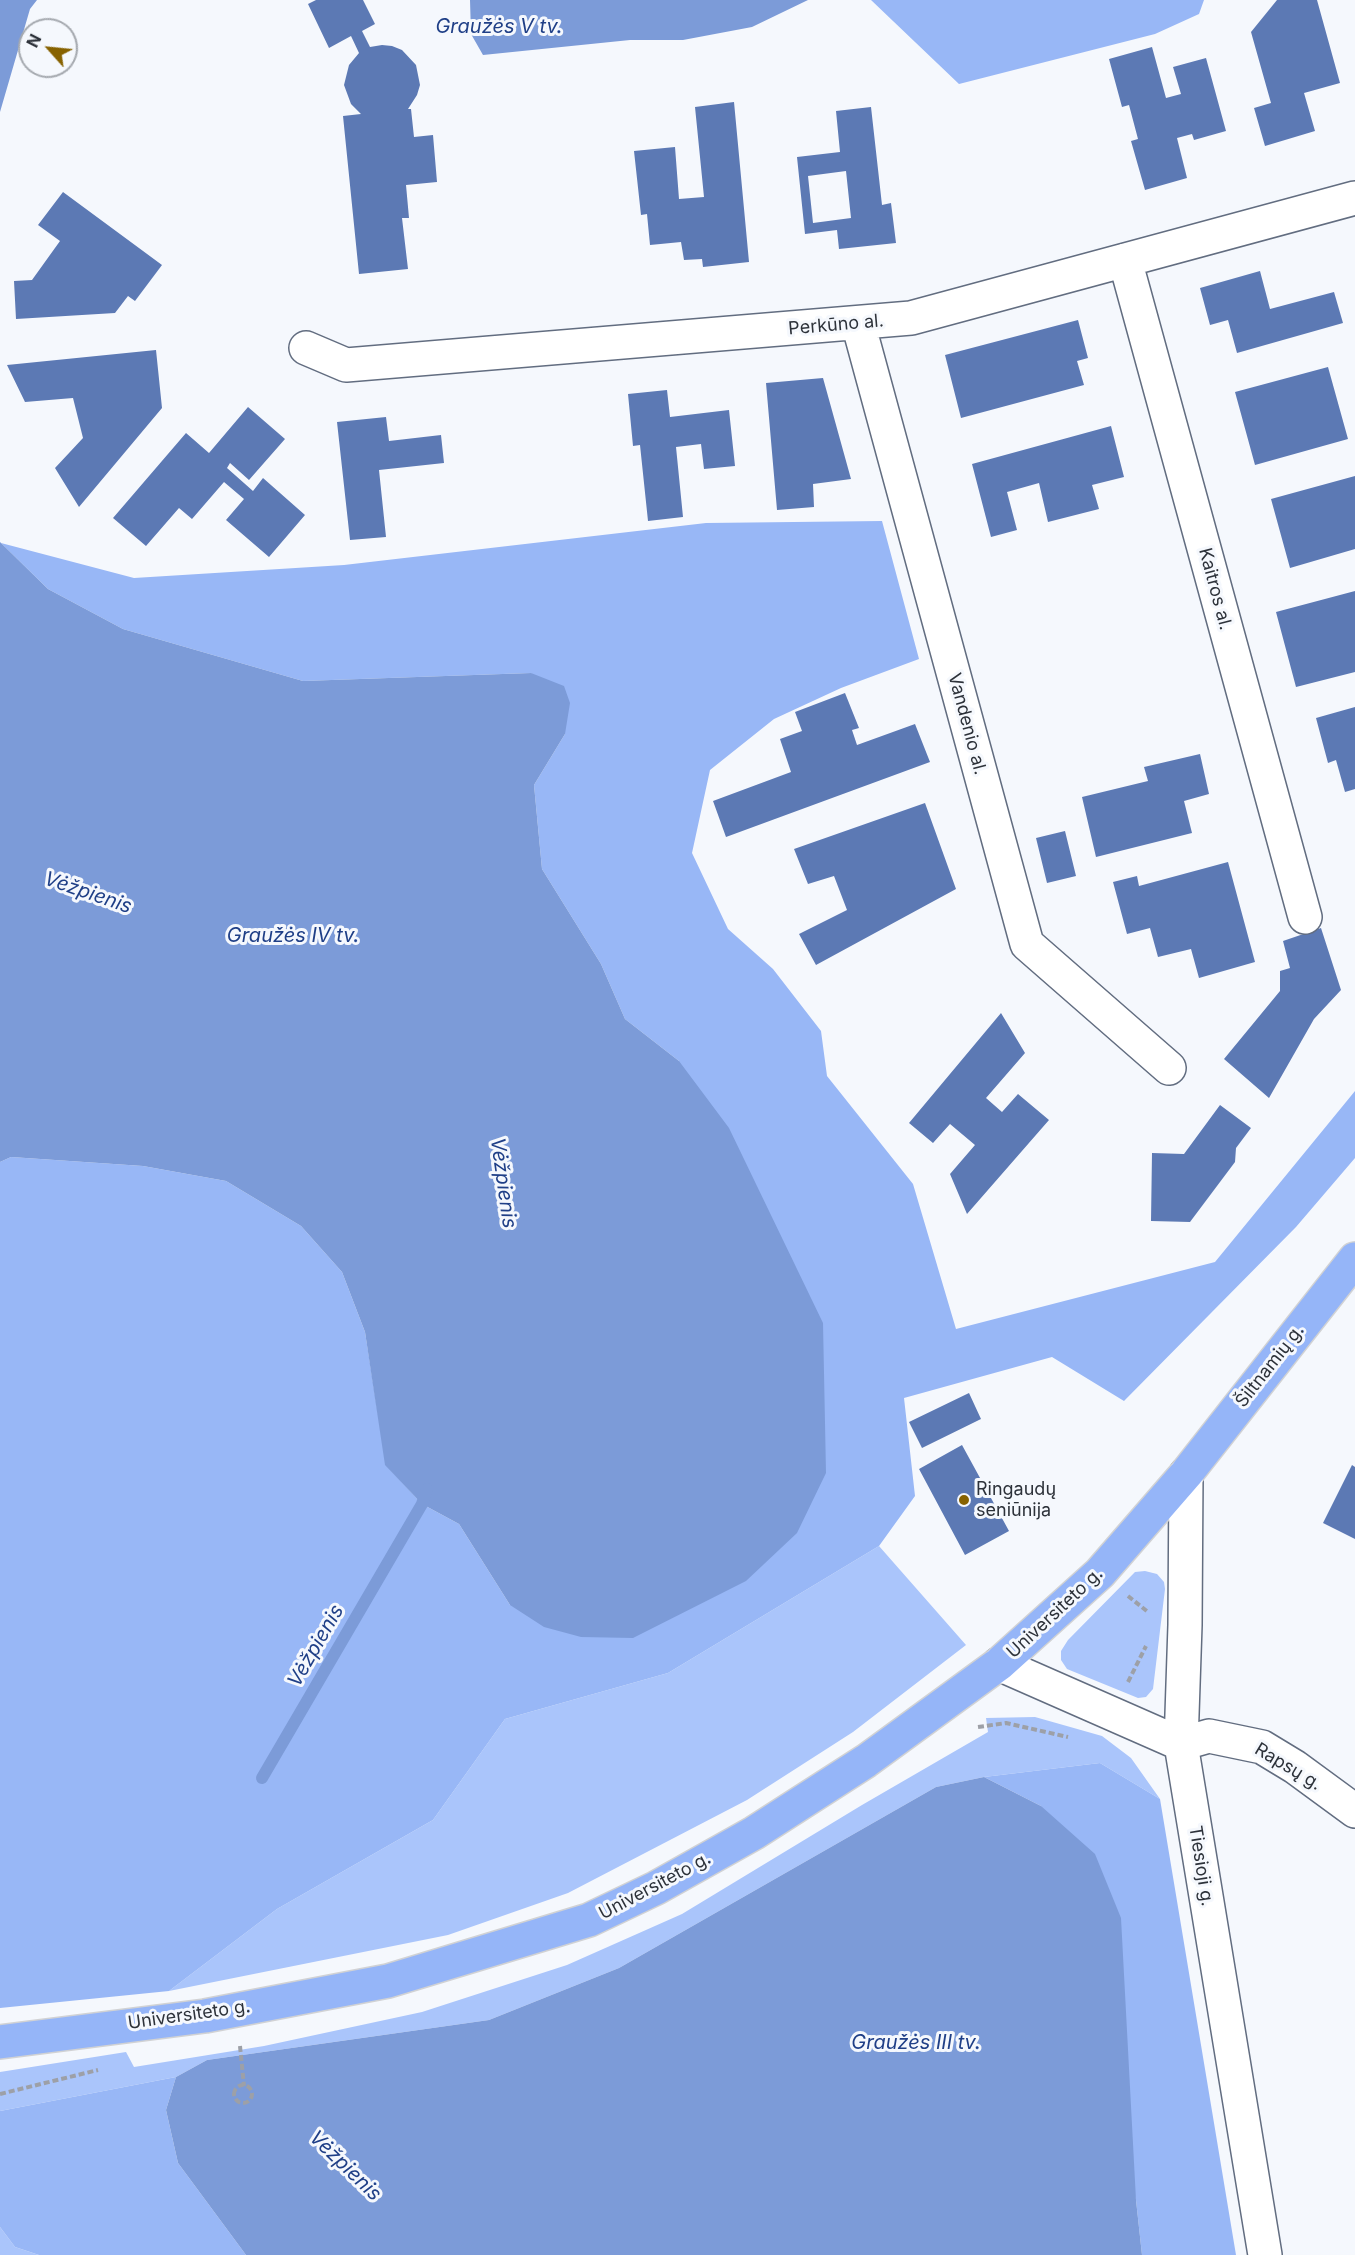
<!DOCTYPE html>
<html>
<head>
<meta charset="utf-8">
<style>
  body { margin:0 }
  #map { position:relative; width:1355px; height:2255px; overflow:hidden; background:#f5f8fd; font-family:Inter,sans-serif }
  canvas { display:block }
  .north { position:absolute; left:18px; top:18px; width:60px; height:60px; box-sizing:border-box; background:#f5f8fd; border:2px solid #a5a9af; border-radius:50%; rotate:297deg; font-size:16px; font-weight:700; line-height:24px; text-align:center; color:#2d323a }
  .north::after { content:''; display:block; margin:auto; width:21px; height:27px; background:#876200; clip-path:polygon(50% 0,100% 100%,50% 72%,0 100%) }
</style>
</head>
<body>
<div id="map">
<canvas width="1355" height="2255"></canvas>
<div class="north">N</div>
</div>
<script>
const c = document.querySelector('canvas').getContext('2d');
c.lineJoin = 'round';
function paint(path, color) { c.fillStyle = color; c.fill(path, 'evenodd'); }
const shape = rows => new Path2D(rows.map(r => 'M' + r).join(''));
function stroke(path, color, width, dash) { c.strokeStyle = color; c.lineWidth = width; c.lineCap = dash ? 'butt' : 'round'; c.setLineDash(dash || []); c.stroke(path); }
function write(font, color, halo, rows, align = 'center') {
  c.font = font + ' Inter,sans-serif'; c.lineWidth = 6; c.setLineDash([]); c.textBaseline = 'middle'; c.strokeStyle = halo; c.fillStyle = color; for (const [text, x, y, turn = 0] of rows) {
    c.save(); c.translate(x, y); c.rotate((+turn || 0) * Math.PI / 180); c.textAlign = isNaN(turn) ? turn : align; if (halo) c.strokeText(text, 0, 0); c.fillText(text, 0, 0); c.restore();
  }
}
const green = shape([
  [879,1546,966,1645,853,1732,747,1800,568,1893,448,1935,169,1991,277,1909,433,1820,505,1719,668,1673],
  [1145,1571,1157,1574,1164,1582,1165,1589,1153,1689,1146,1697,1138,1698,1067,1669,1061,1660,1061,1651,1068,1640,1135,1572],
  [1035,1717,1102,1736,1131,1758,1160,1799,1100,1763,984,1777,936,1787,619,1968,489,2020,207,2060,176,2077,0,2111,0,2072,126,2052,134,2067,264,2046,422,2012,567,1965,682,1914,862,1805,988,1732,986,1718],
  [0,2227,15,2247,39,2255,0,2255]
]);
const forest = shape([
  [871,0,1204,0,1199,14,1155,34,959,84],
  [882,521,919,659,841,688,774,719,710,770,692,853,728,929,773,969,821,1031,827,1076,913,1184,956,1329,1215,1262,1355,1091,1355,1158,1296,1227,1124,1401,1052,1357,904,1398,915,1496,879,1546,668,1673,505,1719,433,1820,277,1909,169,1991,0,2008,0,1162,11,1157,143,1166,226,1181,301,1226,342,1272,365,1332,386,1465,422,1504,459,1524,510,1605,679,1061,625,1019,601,964,542,869,534,785,565,734,531,673,303,681,123,629,48,589,1,543,134,578,344,565,706,523],
  [1100,1763,1160,1799,1236,2255,1142,2255,1136,2200,1041,1806,984,1777],
  [176,2077,166,2110,178,2163,246,2255,39,2255,15,2247,0,2227,0,2111]
]);
const water = shape([
  [0,0,37,0,30,9,0,112],
  [470,0,808,0,752,27,683,40,630,40,483,55,471,34],
  [0,542,48,589,123,629,303,681,531,673,564,686,570,703,565,734,534,785,542,869,601,964,625,1019,679,1061,729,1128,823,1323,826,1473,797,1533,746,1581,633,1638,581,1637,544,1627,510,1605,459,1524,422,1504,385,1465,365,1332,342,1272,301,1226,226,1181,143,1166,11,1157,0,1162],
  [984,1777,1041,1806,1095,1854,1121,1918,1136,2200,1142,2255,246,2255,178,2163,166,2110,176,2077,207,2060,489,2020,619,1968,936,1787]
]);
const stream = shape([
  [262,1778,422,1504,427,1489]
]);
const building = shape([
  [316,0,363,0,375,24,362,31,370,47,382,45,392,46,402,50,416,65,420,85,417,95,408,109,411,109,414,137,433,135,437,182,406,185,409,218,402,218,408,269,359,274,343,116,361,114,351,104,344,85,349,65,359,53,351,36,329,48,308,4],
  [1277,0,1317,0,1340,83,1304,93,1315,131,1265,146,1254,108,1271,103,1251,32],
  [1152,47,1166,98,1181,94,1173,67,1206,58,1226,131,1194,140,1192,134,1177,138,1187,178,1145,190,1131,141,1138,139,1129,105,1122,107,1109,59],
  [734,102,749,262,703,267,702,259,684,260,681,242,650,245,647,214,641,215,634,151,675,147,679,199,704,197,695,107],
  [871,107,882,205,891,203,896,243,839,249,837,230,805,234,797,157,840,152,836,111],
  [846,171,851,218,813,223,808,176],
  [63,192,162,265,135,301,128,296,115,313,16,319,14,281,32,280,60,241,38,225],
  [1260,271,1270,309,1334,292,1343,323,1237,353,1228,320,1210,325,1200,288],
  [1078,320,1088,358,1077,361,1084,385,961,418,945,355],
  [156,350,162,408,79,507,55,468,83,438,73,398,25,402,7,365],
  [1328,367,1348,439,1255,465,1235,392],
  [823,378,851,479,813,484,814,507,777,510,766,383],
  [667,390,670,417,729,410,735,466,704,469,701,444,676,447,683,517,648,521,640,445,633,446,628,394],
  [248,407,285,439,249,480,230,463,227,468,253,491,263,478,305,515,269,557,226,520,244,499,224,482,192,519,179,508,146,546,113,518,186,433,209,453],
  [386,417,389,441,441,435,444,463,379,470,386,537,350,540,337,422],
  [1111,426,1124,477,1092,485,1099,509,1048,522,1039,483,1007,492,1017,530,991,537,972,464],
  [1355,476,1355,549,1290,568,1271,499],
  [1355,591,1355,672,1296,687,1276,612],
  [845,693,859,728,852,730,857,745,915,724,930,762,726,837,713,801,791,772,780,739,802,731,795,712],
  [1355,707,1355,789,1345,792,1336,760,1328,763,1316,718],
  [1200,754,1209,794,1184,801,1192,833,1096,857,1082,797,1148,781,1144,767],
  [925,803,956,889,816,965,799,934,847,910,834,876,808,884,794,849],
  [1065,831,1076,876,1047,883,1036,838],
  [1228,862,1255,962,1199,978,1191,949,1158,957,1150,928,1127,934,1113,882,1137,876,1139,886],
  [1321,928,1341,990,1314,1019,1269,1098,1224,1059,1280,991,1280,971,1290,968,1283,941],
  [1001,1013,1025,1053,986,1098,1002,1112,1018,1094,1049,1120,967,1214,950,1174,975,1145,950,1124,933,1143,909,1123],
  [1220,1105,1251,1128,1236,1148,1235,1162,1190,1222,1151,1221,1152,1153,1184,1154],
  [969,1393,981,1419,922,1448,909,1422],
  [962,1445,1009,1531,965,1555,919,1469],
  [1352,1465,1355,1467,1355,1539,1323,1523]
]);
const path = shape([
  [1128,1596,1148,1612],
  [1128,1682,1146,1646],
  [978,1727,1006,1723,1068,1737],
  [240,2046,244,2086],
  '234 2094a9 9 0 1 1 18 0a9 9 0 1 1-18 0Z',
  [0,2094,98,2070]
]);
const minor = shape([
  [1125,260,1305,917],
  [858,323,1027,944,1169,1068],
  [306,348,346,365,911,318,1355,198],
  [1186,1474,1185,1625,1181,1744,1265,2255],
  [999,1664,1181,1744,1209,1736,1262,1747,1295,1767,1355,1811]
]);
const major = shape([
  [0,2042,205,2016,388,1981,589,1920,656,1888,754,1833,866,1761,999,1664,1100,1573,1186,1474,1355,1259]
]);
const markers = [
  [964,1500,6,"#876200"]
];
const streetNames = [
  ["Perkūno al.",836,325,-5],
  ["Kaitros al.",1215,589,75],
  ["Vandenio al.",967,724,75],
  ["Šiltnamių g.",1270,1366,-52],
  ["Universiteto g.",1055,1613,-43],
  ["Rapsų g.",1288,1767,31],
  ["Tiesioji g.",1201,1866,81],
  ["Universiteto g.",655,1886,-28],
  ["Universiteto g.",189,2015,-8]
];
const poiNames = [
  ["Ringaudų",976,1490],
  ["seniūnija",976,1511]
];
const waterNames = [
  ["Graužės V tv.",499,27],
  ["Vėžpienis",88,893,19],
  ["Graužės IV tv.",293,936],
  ["Vėžpienis",503,1183,82],
  ["Vėžpienis",316,1646,-60],
  ["Graužės III tv.",916,2043],
  ["Vėžpienis",345,2166,44]
];
paint(green, '#aac5fb');
paint(forest, '#98b7f6');
paint(water, '#7c9bd8');
stroke(stream, '#7c9bd8', 12);
paint(building, '#5c79b4');
stroke(minor, '#626d80', 36);
stroke(major, '#d1d2d4', 36);
stroke(path, '#9da0a7', 4, [6, 3]);
stroke(minor, '#fff', 33);
stroke(major, '#95b5f8', 33);
for (const [x, y, r, color] of markers) { const dot = new Path2D(); dot.arc(x, y, r, 0, 2 * Math.PI); c.fillStyle = color; c.fill(dot); stroke(dot, '#f5f8fd', 2); }
write('18px', '#2d323a', '#f5f8fd', streetNames);
write('18px', '#2d323a', '#f5f8fd', poiNames, 'left');
write('italic 20px', '#1f3f87', '#f5f8fd', waterNames);
</script>
</body>
</html>
